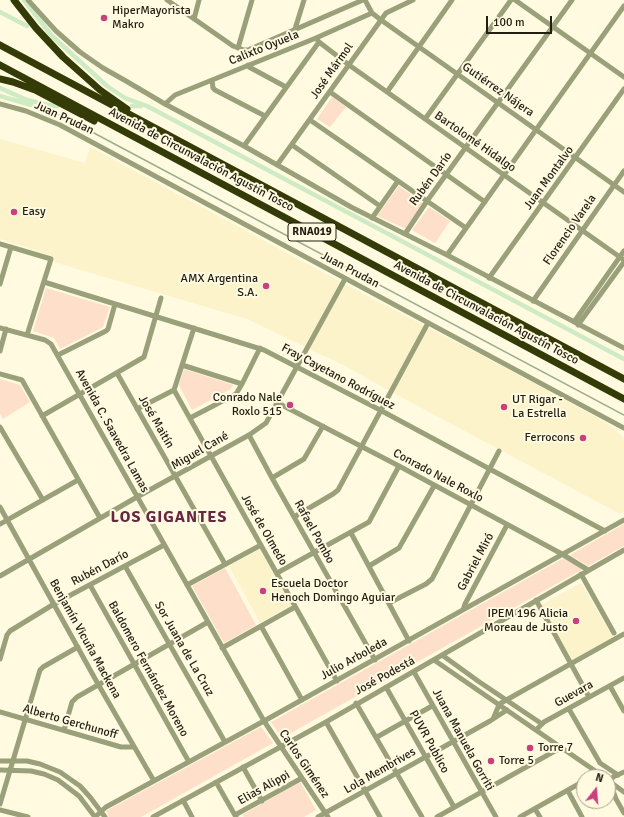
<!DOCTYPE html>
<html>
<head>
<meta charset="utf-8">
<style>
  body { margin:0 }
  #map { position:relative; width:624px; height:817px; overflow:hidden; background:#fffae0; font-family:Signika,sans-serif }
  canvas { display:block }
  .north { position:absolute; left:576px; top:769px; width:40px; height:40px; box-sizing:border-box; background:#fffae0; border:1px solid #a6a28e; border-radius:50%; rotate:17deg; font-size:11px; font-weight:700; line-height:16px; text-align:center; color:#211e12 }
  .north::after { content:''; display:block; margin:auto; width:14px; height:18px; background:#c9407c; clip-path:polygon(50% 0,100% 100%,50% 72%,0 100%) }
  .scale { position:absolute; left:486px; top:16px; width:66px; height:18px; box-sizing:border-box; border:2px solid #211e12; border-top:0; padding-left:5px; font-size:12px; line-height:14px; white-space:nowrap; color:#211e12; -webkit-text-stroke:3px #fffae0; paint-order:stroke }
</style>
</head>
<body>
<div id="map">
<canvas width="624" height="817"></canvas>
<div class="north">N</div>
<div class="scale">100 m</div>
</div>
<script>
const c = document.querySelector('canvas').getContext('2d');
c.lineJoin = 'round';
function paint(path, color) { c.fillStyle = color; c.fill(path, 'evenodd'); }
const shape = rows => new Path2D(rows.map(r => 'M' + r).join(''));
function stroke(path, color, width, dash) { c.strokeStyle = color; c.lineWidth = width; c.lineCap = dash ? 'butt' : 'round'; c.setLineDash(dash || []); c.stroke(path); }
function write(font, color, halo, rows, align = 'center') {
  c.font = font + ' Signika,sans-serif'; c.lineWidth = 4; c.setLineDash([]); c.textBaseline = 'middle'; c.strokeStyle = halo; c.fillStyle = color; for (const [text, x, y, turn = 0] of rows) {
    c.save(); c.translate(x, y); c.rotate((+turn || 0) * Math.PI / 180); c.textAlign = isNaN(turn) ? turn : align; if (halo) c.strokeText(text, 0, 0); c.fillText(text, 0, 0); c.restore();
  }
}
const built = shape([
  [0,139,85,163,90,147,337,280,538,385,610,425,624,438,624,511,620,514,388,390,345,366,247,319,54,262,55,257,0,239],
  [260,549,292,605,260,623,229,566],
  [581,583,613,637,571,661,541,605]
]);
const green = shape([
  [332,97,346,107,330,127,317,119],
  [399,186,423,203,406,229,377,216],
  [429,207,450,221,435,243,412,230],
  [46,288,110,307,103,327,60,349,54,338,33,331],
  [184,369,233,385,231,389,192,410,179,385],
  [0,379,20,385,30,402,3,419,0,414],
  [624,524,624,546,588,566,570,555],
  [564,558,583,569,282,738,271,722],
  [225,568,256,625,224,643,192,586],
  [261,727,273,743,141,817,109,817,106,811],
  [300,782,316,810,304,817,244,817,242,815]
]);
const stream = shape([
  [31,105,62,116,624,415]
]);
const canal = shape([
  [24,0,52,36,107,86,125,98,147,106,624,359],
  [0,12,27,26],
  [0,88,27,100,48,105,58,106],
  [0,96,31,105],
  [132,106,141,106]
]);
const minor = shape([
  [28,0,56,31,80,52,103,68,126,81,165,104,244,146,351,207,447,255,624,348],
  [167,0,233,46,244,50,248,50,363,0],
  [365,0,372,13,381,20,624,192],
  [515,0,624,77],
  [194,19,199,0],
  [295,29,304,0],
  [316,38,319,42,349,65,624,260],
  [238,48,252,0],
  [248,65,249,67,286,87],
  [212,80,213,88,215,90,265,116],
  [330,92,485,202],
  [387,92,452,0],
  [0,104,26,111,60,125,624,428],
  [165,104,175,95,316,38,372,13],
  [425,119,511,0],
  [310,120,466,228],
  [292,145,380,206],
  [244,146,319,42],
  [277,165,386,13,413,0],
  [372,218,398,181],
  [405,234,427,201,572,0],
  [0,244,51,259,27,335],
  [447,255,624,6],
  [489,278,624,89],
  [44,282,264,350,380,410,605,531],
  [0,284,11,247],
  [533,301,624,171],
  [574,322,624,251],
  [578,325,624,262],
  [0,328,45,340,51,344,264,721,328,817],
  [0,351,6,329],
  [58,355,106,331,108,329,115,304],
  [182,365,242,384],
  [117,373,225,564],
  [0,374,22,380,100,518],
  [174,390,337,681],
  [278,403,399,466,562,554,588,570],
  [137,409,174,390,194,328],
  [42,416,144,357,161,298],
  [190,418,236,394,242,384,260,348],
  [0,427,43,500],
  [249,435,272,478,375,660],
  [272,478,304,459,323,426],
  [0,507,98,684,154,781],
  [294,517,333,494,338,490,428,323],
  [0,524,78,480],
  [351,533,409,641],
  [125,566,225,742],
  [369,566,399,548,434,486],
  [277,573,369,522,399,466],
  [581,574,614,633],
  [0,576,137,497,249,435,266,423,345,279],
  [90,585,189,762],
  [187,585,261,545],
  [536,600,589,697],
  [389,603,426,584,432,579,499,451],
  [463,610,465,604,507,525],
  [261,626,302,700],
  [222,648,295,607],
  [442,655,478,681,542,724],
  [0,659,7,635,10,631,54,604,164,545],
  [434,660,604,777],
  [414,672,496,817],
  [610,686,624,711],
  [386,687,454,807],
  [356,703,422,817],
  [569,709,600,763,618,775],
  [0,712,121,747,134,747],
  [493,719,499,705,501,703,624,634],
  [326,722,380,817],
  [64,730,72,702,77,697,208,622],
  [536,730,544,722,624,678],
  [377,737,432,706],
  [0,761,27,761,40,764,60,772,80,786,90,797,105,817],
  [243,767,262,801],
  [0,770,31,771,44,774,58,780,79,796,95,817],
  [592,777,599,773],
  [609,781,624,792],
  [216,782,236,817],
  [610,782,616,799,624,813],
  [610,782,613,777,624,772],
  [568,791,582,817],
  [183,800,192,817],
  [0,804,40,670,43,667,78,647],
  [535,809,540,817],
  [0,810,28,817],
  [235,815,302,778],
  [95,817,106,807,264,721,624,520],
  [153,817,326,722,624,550],
  [318,817,490,721,507,710],
  [437,817,562,747],
  [520,817,584,781]
]);
const highway = shape([
  [14,0,36,28,63,57,100,90,127,109],
  [0,45,624,379],
  [0,65,624,399],
  [0,79,13,82,35,90,94,121]
]);
const markers = [
  [104,18,4,"#c9407c"],
  [14,212,4,"#c9407c"],
  [266,286,4,"#c9407c"],
  [290,405,4,"#c9407c"],
  [504,407,4,"#c9407c"],
  [583,438,4,"#c9407c"],
  [263,591,4,"#c9407c"],
  [576,621,4,"#c9407c"],
  [530,748,4,"#c9407c"],
  [491,761,4,"#c9407c"]
];
const shields = [
  [312,232,48]
];
const shieldNames = [
  ["RNA019",312,232]
];
const poiNames = [
  ["HiperMayorista",112,11],
  ["Makro",112,25],
  ["Easy",22,212],
  ["AMX Argentina",258,279,"right"],
  ["S.A.",258,293,"right"],
  ["Conrado Nale",282,398,"right"],
  ["Roxlo 515",282,412,"right"],
  ["UT Rigar -",512,400],
  ["La Estrella",512,414],
  ["Ferrocons",575,438,"right"],
  ["Escuela Doctor",271,584],
  ["Henoch Domingo Aguiar",271,598],
  ["IPEM 196 Alicia",568,614,"right"],
  ["Moreau de Justo",568,628,"right"],
  ["Torre 7",538,748],
  ["Torre 5",499,761]
];
const streetNames = [
  ["Calixto Oyuela",264,48,-22],
  ["José Mármol",332,71,-55],
  ["Gutiérrez Nájera",498,90,35],
  ["Juan Prudan",64,118,25],
  ["Bartolomé Hidalgo",475,142,35],
  ["Avenida de Circunvalación Agustín Tosco",201,160,28],
  ["Juan Montalvo",549,178,-54],
  ["Rubén Darío",431,179,-54],
  ["Florencio Varela",570,230,-55],
  ["Juan Prudan",350,270,28],
  ["Avenida de Circunvalación Agustín Tosco",486,313,28],
  ["Fray Cayetano Rodríguez",338,377,28],
  ["José Maitín",156,422,60],
  ["Avenida C. Saavedra Lamas",112,431,61],
  ["Miguel Cané",200,451,-30],
  ["Conrado Nale Roxlo",438,476,28],
  ["José de Olmedo",264,530,60],
  ["Rafael Pombo",314,532,61],
  ["Gabriel Miró",476,562,-62],
  ["Rubén Darío",100,568,-28],
  ["Benjamín Vicuña Mackena",85,639,61],
  ["Sor Juana de La Cruz",184,649,60],
  ["Julio Arboleda",354,659,-29],
  ["Baldomero Fernández Moreno",148,669,61],
  ["José Podestá",385,676,-29],
  ["Guevara",574,694,-29],
  ["Alberto Gerchunoff",70,722,16],
  ["Juana Manuela Gorriti",463,740,61],
  ["PUVR Publico",429,742,61],
  ["Carlos Giménez",304,764,56],
  ["Lola Membrives",380,771,-30],
  ["Elias Alippi",264,788,-29]
];
const districtNames = [
  ["LOS GIGANTES",169,518]
];
paint(built, '#fcf3cb');
paint(green, '#fedfc9');
stroke(stream, '#9bae8f', 1.5);
stroke(canal, '#cfebc4', 4.5);
stroke(minor, '#99a07a', 5);
stroke(highway, '#343b07', 7);
for (const [x, y, r, color] of markers) { const dot = new Path2D(); dot.arc(x, y, r, 0, 2 * Math.PI); c.fillStyle = color; c.fill(dot); stroke(dot, '#fffae0', 1.5); }
for (const [x, y, w] of shields) { const box = new Path2D(); box.roundRect(x - w / 2, y - 9, w, 18, 3); c.fillStyle = '#fffae0'; c.fill(box); stroke(box, '#211e12', 1); }
write('bold 11px', '#211e12', null, shieldNames);
write('12px', '#211e12', '#fffae0', poiNames, 'left');
write('12px', '#211e12', '#fffae0', streetNames);
c.letterSpacing = '1px';
write('bold 16px', '#692641', '#fffae0', districtNames);
c.letterSpacing = '0px';
</script>
</body>
</html>
